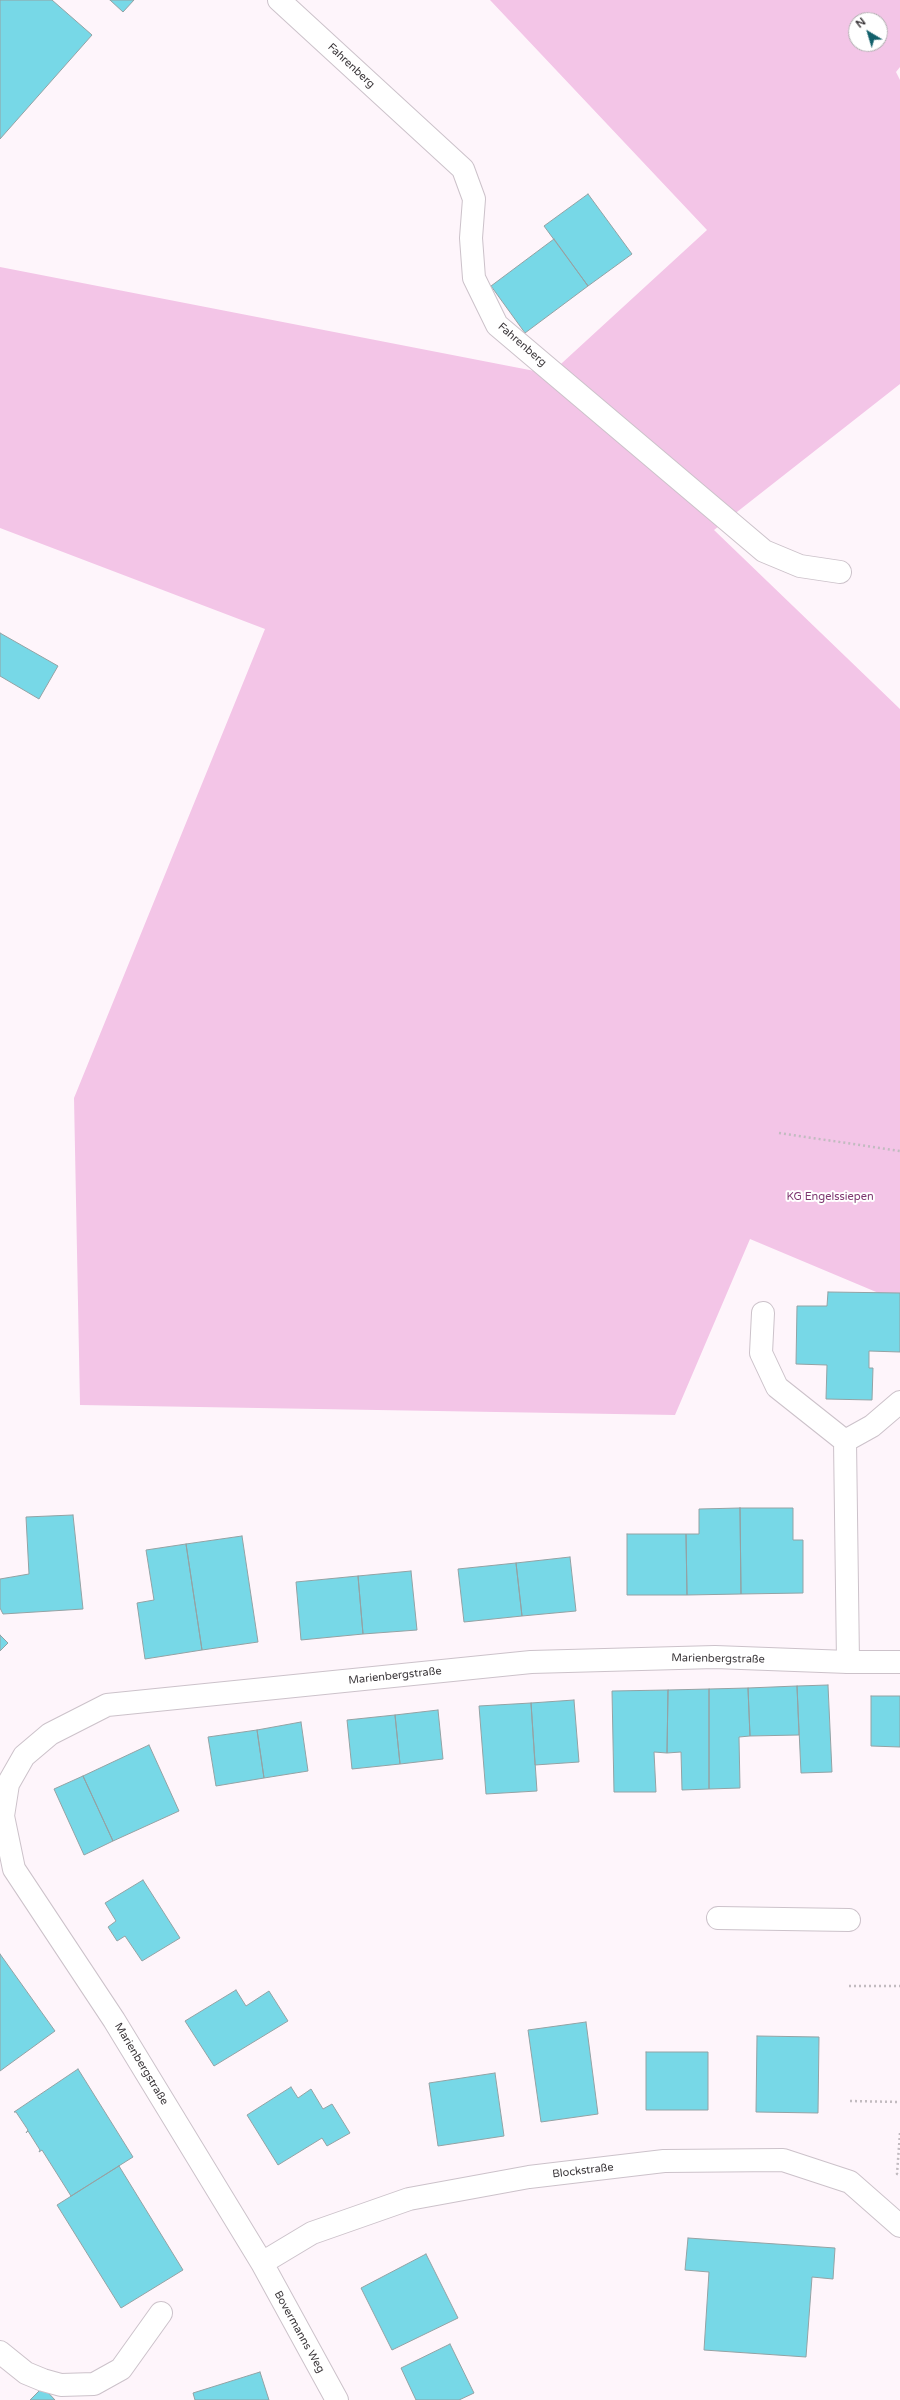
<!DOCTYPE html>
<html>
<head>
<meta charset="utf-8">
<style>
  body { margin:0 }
  #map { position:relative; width:900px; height:2400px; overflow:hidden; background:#fef5fb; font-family:"Varela Round",sans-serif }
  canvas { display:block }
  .north { position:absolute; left:848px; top:12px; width:40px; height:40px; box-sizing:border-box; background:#fff; border:1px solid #b1b0b1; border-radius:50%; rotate:322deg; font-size:11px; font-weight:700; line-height:16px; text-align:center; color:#3d393c }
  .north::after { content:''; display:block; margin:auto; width:14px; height:18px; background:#12606b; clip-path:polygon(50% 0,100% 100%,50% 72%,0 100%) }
</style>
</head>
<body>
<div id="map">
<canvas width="900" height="2400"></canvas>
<div class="north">N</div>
</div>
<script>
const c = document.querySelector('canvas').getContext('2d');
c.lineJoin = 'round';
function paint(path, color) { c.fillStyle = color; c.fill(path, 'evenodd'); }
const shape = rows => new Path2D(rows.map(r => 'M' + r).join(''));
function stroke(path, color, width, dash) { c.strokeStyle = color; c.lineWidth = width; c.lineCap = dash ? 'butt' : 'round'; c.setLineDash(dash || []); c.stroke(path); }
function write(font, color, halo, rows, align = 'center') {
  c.font = font + ' "Varela Round",sans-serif'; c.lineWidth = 4; c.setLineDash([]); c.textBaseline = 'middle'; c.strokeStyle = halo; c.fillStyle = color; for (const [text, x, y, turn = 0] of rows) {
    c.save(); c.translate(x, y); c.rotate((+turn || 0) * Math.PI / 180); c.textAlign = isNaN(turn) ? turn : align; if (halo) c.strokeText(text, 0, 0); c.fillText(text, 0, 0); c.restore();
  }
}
const green = shape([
  [490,0,900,0,900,67,896,72,900,80,900,384,714,530,900,709,900,1302,750,1239,675,1415,80,1405,74,1098,265,629,0,528,0,267,550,374,707,230],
  [856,20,880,20,880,44,856,44]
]);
const building = shape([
  [0,0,52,0,92,35,0,139,0,0],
  [110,0,134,0,123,12,110,0],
  [588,194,632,254,588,286,544,226,588,194],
  [554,239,588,286,525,333,491,286,554,239],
  [0,633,58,666,39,699,0,676,0,633],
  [828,1292,900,1293,900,1352,869,1351,869,1368,873,1368,872,1400,826,1399,827,1365,796,1364,797,1306,827,1306,828,1292],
  [740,1508,793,1508,793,1540,803,1540,803,1593,741,1594,740,1508],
  [740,1508,741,1594,687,1595,686,1534,699,1534,699,1509,740,1508],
  [73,1515,83,1609,3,1614,0,1608,0,1579,29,1574,26,1517,73,1515],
  [627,1534,686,1534,687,1595,627,1595,627,1534],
  [242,1536,258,1642,202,1650,186,1544,242,1536],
  [186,1544,202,1650,145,1659,137,1603,154,1600,146,1550,186,1544],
  [570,1557,576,1611,522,1616,516,1563,570,1557],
  [516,1563,522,1616,464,1622,458,1569,516,1563],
  [411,1571,417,1630,363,1634,358,1576,411,1571],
  [358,1576,363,1634,301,1640,296,1582,358,1576],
  [0,1635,8,1643,0,1651,0,1635],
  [828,1685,832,1772,801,1773,797,1686,828,1685],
  [797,1686,799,1735,750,1736,748,1688,797,1686],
  [748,1688,750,1736,739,1737,740,1788,709,1789,709,1689,748,1688],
  [709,1689,709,1789,682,1790,681,1752,667,1753,668,1690,709,1689],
  [668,1690,667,1753,654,1752,656,1792,614,1792,612,1691,668,1690],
  [871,1696,900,1696,900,1747,871,1746,871,1696],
  [574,1700,579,1762,535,1765,531,1703,574,1700],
  [531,1703,537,1791,486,1794,479,1706,531,1703],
  [438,1710,443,1759,400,1764,395,1715,438,1710],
  [395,1715,400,1764,352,1769,347,1720,395,1715],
  [301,1722,308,1771,264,1778,257,1730,301,1722],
  [257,1730,264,1778,216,1786,208,1737,257,1730],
  [149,1745,179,1811,113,1841,83,1776,149,1745],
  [83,1776,113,1841,84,1855,54,1789,83,1776],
  [143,1880,180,1938,142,1961,125,1936,117,1941,108,1927,116,1921,105,1903,143,1880],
  [0,1954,55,2031,0,2071,0,1954],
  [236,1990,246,2006,269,1991,288,2021,214,2066,185,2021,236,1990],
  [586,2022,598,2114,541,2122,528,2030,586,2022],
  [757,2036,819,2037,818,2113,756,2112,757,2036],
  [646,2052,708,2052,708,2110,646,2110,646,2052],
  [78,2069,133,2157,71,2196,42,2150,39,2152,40,2150,28,2131,26,2133,28,2130,16,2112,14,2112,78,2069],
  [495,2073,504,2136,438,2146,429,2083,495,2073],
  [291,2087,298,2098,311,2089,323,2109,332,2104,350,2133,327,2146,322,2138,278,2165,247,2115,291,2087],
  [119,2166,183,2270,121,2308,57,2205,119,2166],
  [688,2238,835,2248,833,2279,812,2277,806,2357,704,2350,709,2272,685,2270,688,2238],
  [426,2254,458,2318,392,2350,361,2288,426,2254],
  [450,2344,474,2393,459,2400,416,2400,401,2368,450,2344],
  [260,2372,269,2400,195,2400,193,2393,260,2372],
  [43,2387,55,2400,30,2400,43,2387]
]);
const path = shape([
  [779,1133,900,1151],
  [849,1986,900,1986],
  [850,2101,900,2102],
  [900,2133,897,2174,900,2174]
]);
const lane = shape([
  [279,0,463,169,474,199,471,238,474,278,497,325,764,551,800,566,840,572],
  [763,1313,761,1353,777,1387,845,1441,848,1662],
  [845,1441,872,1426,900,1402],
  [718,1918,849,1920],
  [0,2352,26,2373,43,2380,61,2385,94,2384,121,2369,161,2313]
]);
const street = shape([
  [262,2263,312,2233,409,2199,529,2177,664,2161,783,2160,850,2182,900,2226],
  [337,2400,262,2263,114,2020,14,1869,3,1816,8,1784,24,1756,50,1734,107,1705,531,1662,715,1657,848,1662,900,1662]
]);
const streetNames = [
  ["Fahrenberg",351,66,43],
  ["Fahrenberg",522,345,41],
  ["Marienbergstraße",718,1659,1],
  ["Marienbergstraße",395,1676,-6],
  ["Marienbergstraße",141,2064,59],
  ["Blockstraße",583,2171,-7],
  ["Bovermanns Weg",299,2332,61]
];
const parkNames = [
  ["KG Engelssiepen",830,1197]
];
paint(green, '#f3c5e7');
paint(building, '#77d8e7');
stroke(building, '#94a2a4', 1);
stroke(lane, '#ccc2ca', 24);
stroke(street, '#ccc2ca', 24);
stroke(path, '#c2bbc0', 2.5, [2, 3]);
stroke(lane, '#fff', 22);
stroke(street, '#fff', 22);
write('11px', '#3d393c', '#fff', streetNames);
write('11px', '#7d3670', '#fff', parkNames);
</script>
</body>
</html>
